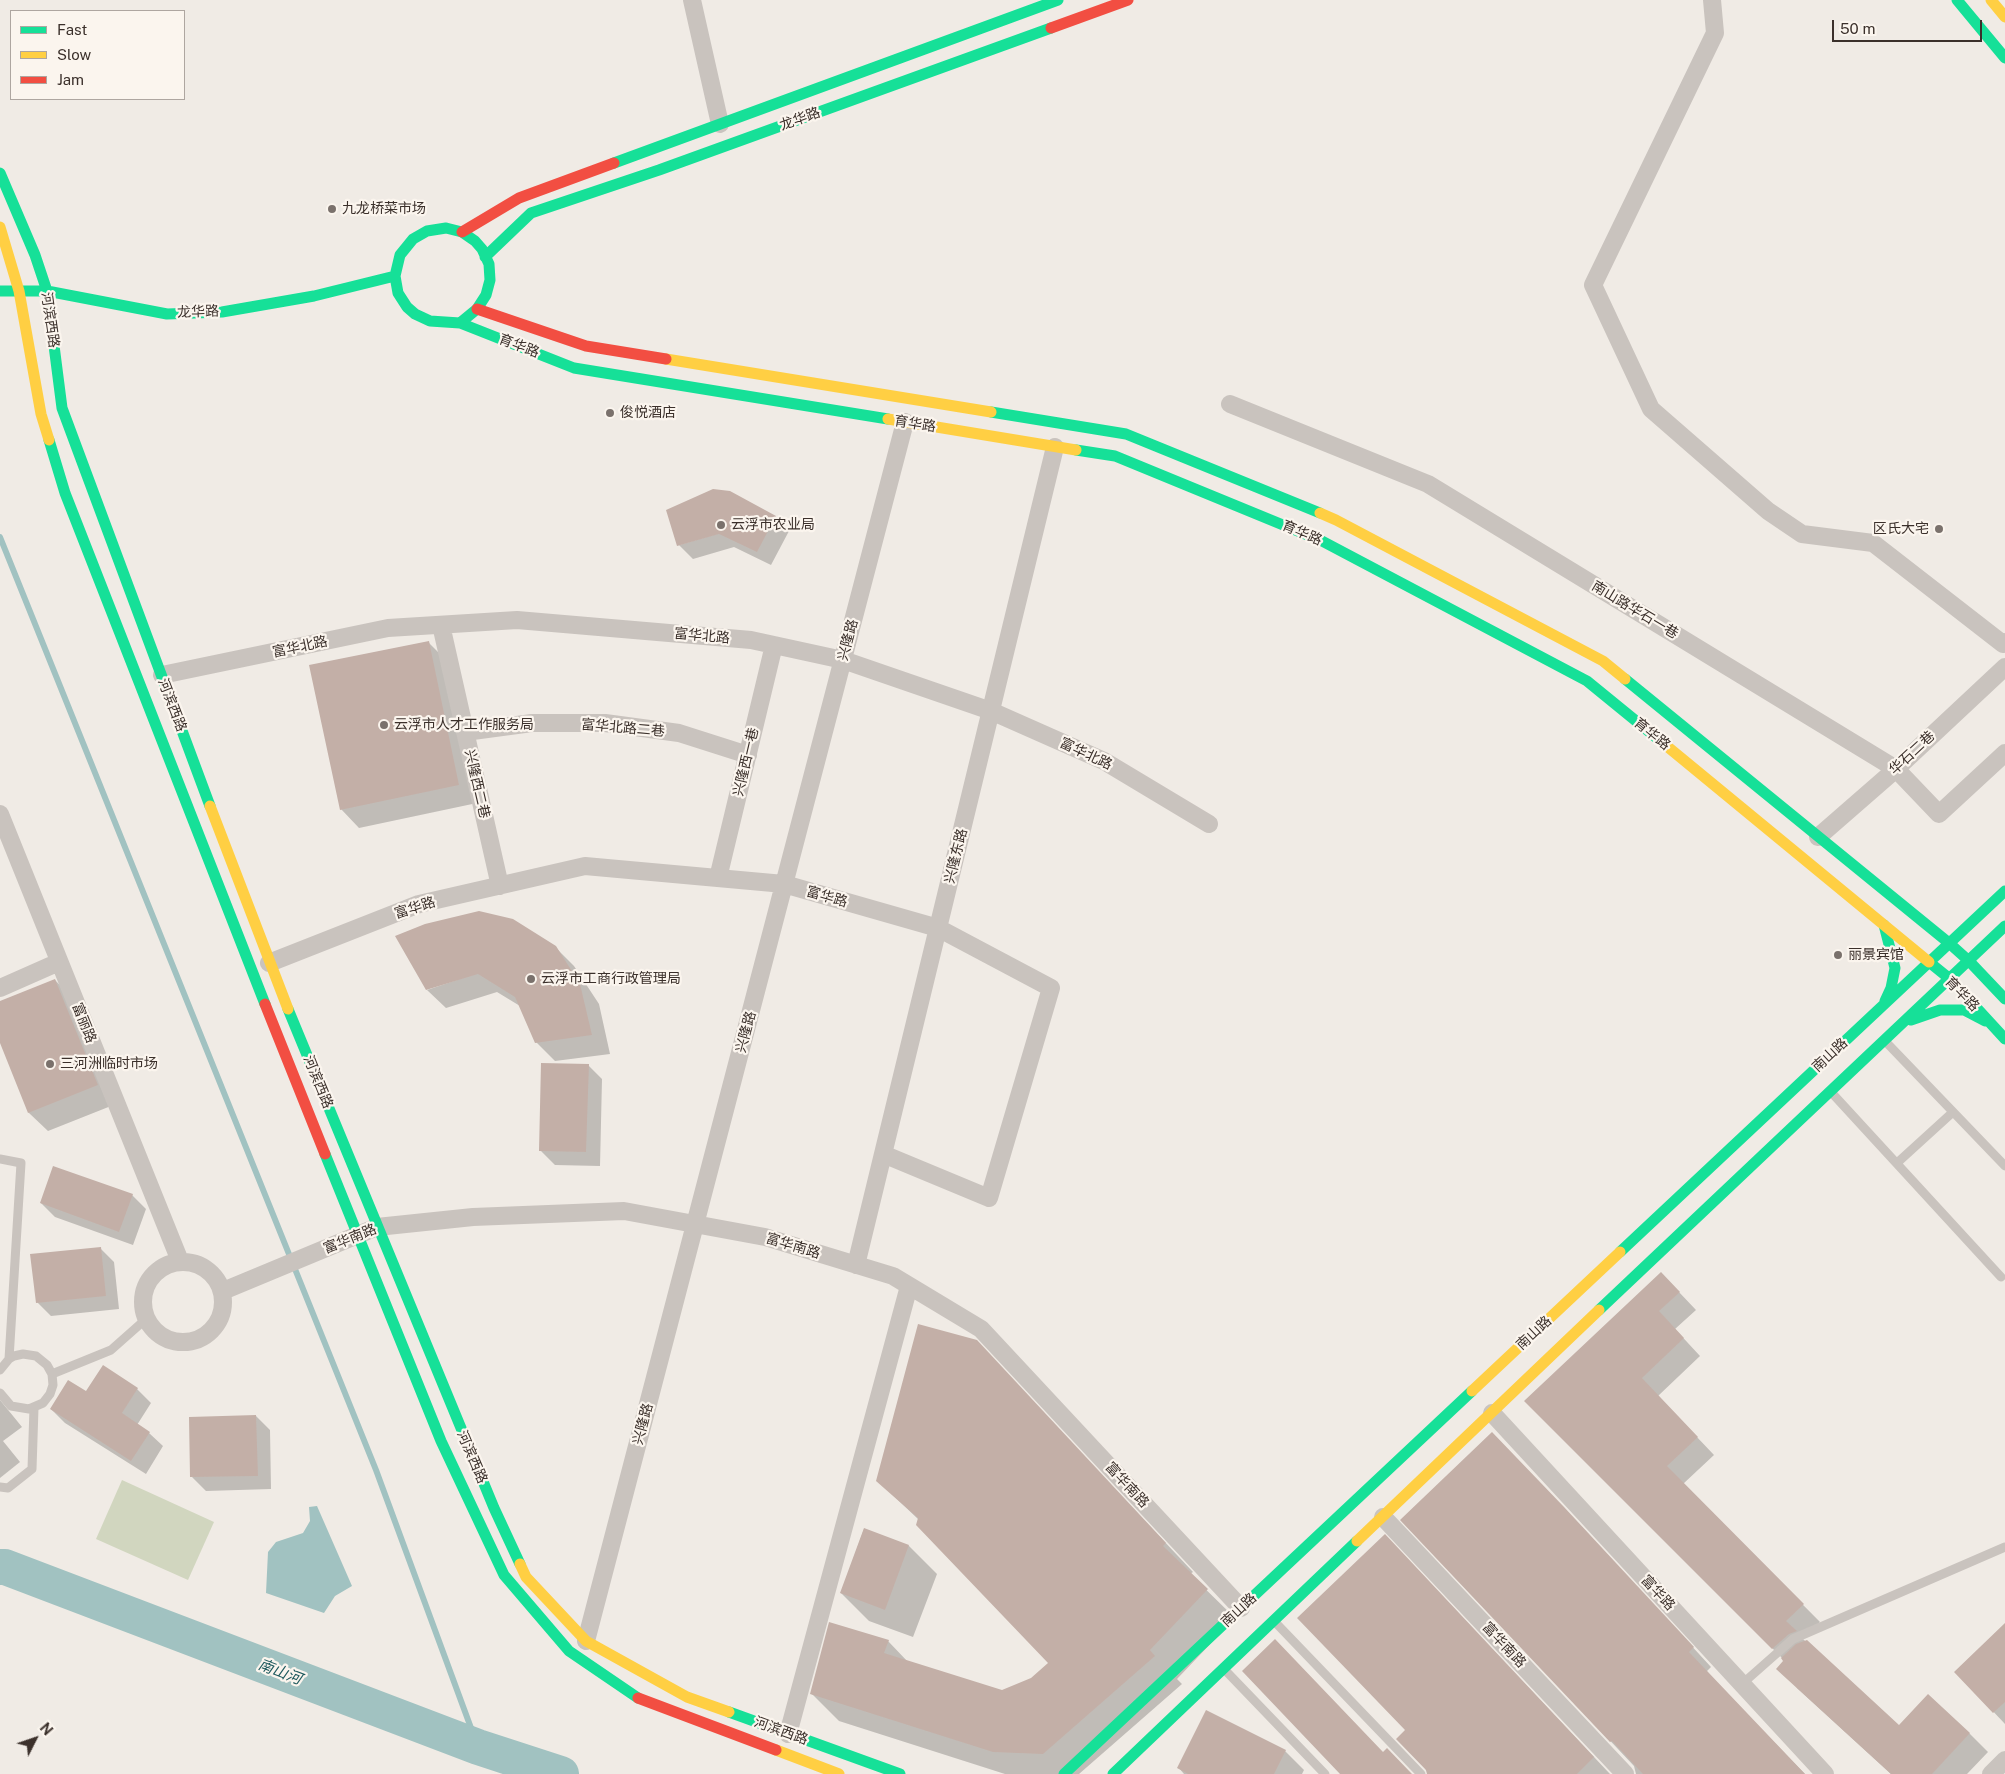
<!DOCTYPE html>
<html>
<head>
<meta charset="utf-8">
<style>
  body { margin:0 }
  #map { position:relative; width:2005px; height:1774px; overflow:hidden; background:#f0ebe5; font-family:"Public Sans",sans-serif }
  canvas { display:block }
  .legend { position:absolute; left:10px; top:10px; width:175px; height:90px; box-sizing:border-box; background:#fbf5ee; border:1px solid #aea6a0; margin:0; padding:6px 9px; list-style:none; font-size:15px; color:#3b302b }
  .legend li { display:flex; align-items:center; gap:10px; height:25px }
  .legend b { width:25px; border:1px solid #aea6a0 }
  .north { position:absolute; left:10px; top:1714px; width:50px; height:50px; -webkit-text-stroke:4px #fbf5ee; paint-order:stroke; rotate:49deg; font-size:14px; font-weight:700; line-height:20px; text-align:center; color:#3b302b }
  .north::after { content:''; display:block; margin:auto; width:18px; height:22px; background:#3b302b; clip-path:polygon(50% 0,100% 100%,50% 72%,0 100%) }
  .scale { position:absolute; left:1832px; top:20px; width:150px; height:22px; box-sizing:border-box; border:2px solid #3b302b; border-top:0; padding-left:6px; font-size:15px; line-height:18px; white-space:nowrap; color:#3b302b; -webkit-text-stroke:4px #fbf5ee; paint-order:stroke }
</style>
</head>
<body>
<div id="map">
<canvas width="2005" height="1774"></canvas>
<ul class="legend">
<li><b style="height:6px;background:#16e098"></b>Fast</li>
<li><b style="height:6px;background:#ffcf43"></b>Slow</li>
<li><b style="height:6px;background:#f24e42"></b>Jam</li>
</ul>
<div class="north">N</div>
<div class="scale">50 m</div>
</div>
<script>
const c = document.querySelector('canvas').getContext('2d');
c.lineJoin = 'round';
function paint(path, color) { c.fillStyle = color; c.fill(path, 'evenodd'); }
const shape = rows => new Path2D(rows.map(r => 'M' + r).join(''));
function stroke(path, color, width, dash) { c.strokeStyle = color; c.lineWidth = width; c.lineCap = dash ? 'butt' : 'round'; c.setLineDash(dash || []); c.stroke(path); }
function write(font, color, halo, rows, align = 'center') {
  c.font = font + ' "Public Sans","Noto Sans SC",sans-serif'; c.lineWidth = 4.5; c.setLineDash([]); c.textBaseline = 'middle'; c.strokeStyle = halo; c.fillStyle = color; for (const [text, x, y, turn = 0] of rows) {
    c.save(); c.translate(x, y); c.rotate((+turn || 0) * Math.PI / 180); c.textAlign = isNaN(turn) ? turn : align; if (halo) c.strokeText(text, 0, 0); c.fillText(text, 0, 0); c.restore();
  }
}
const green = shape([
  [122,1480,214,1522,188,1580,96,1539]
]);
const water = shape([
  [317,1506,352,1586,335,1596,324,1613,266,1593,268,1552,276,1542,303,1533,310,1521,309,1507]
]);
const shadow = shape([
  [775,517,789,531,771,565,734,547,693,559,679,545],
  [428,642,447,661,477,803,359,828,341,809],
  [555,947,574,966,599,1004,610,1054,555,1061,536,1042,520,1006,497,992,446,1008,427,990],
  [55,980,73,999,116,1104,48,1131,29,1113,0,1039,0,1002],
  [588,1065,602,1079,600,1166,555,1165,541,1151],
  [132,1195,146,1209,133,1245,55,1217,41,1203],
  [100,1248,114,1262,119,1309,51,1316,37,1302],
  [1678,1291,1696,1310,1675,1329,1700,1356,1658,1396,1714,1455,1683,1484,1820,1622,1803,1639,1899,1726,1969,1733,1988,1752,1967,1774,1891,1774,1797,1688,1785,1661,1526,1401],
  [976,1341,1193,1572,1190,1574,1235,1618,1177,1679,1182,1684,1079,1774,1005,1774,839,1721,811,1693,888,1641,908,1662,1002,1692,1032,1679,1050,1663,919,1520,877,1480],
  [137,1389,151,1403,137,1425,149,1433,163,1446,146,1474,65,1423,51,1409,87,1393],
  [0,1400,22,1427,3,1441,20,1462,0,1478],
  [256,1416,270,1430,271,1489,206,1491,192,1477],
  [1402,1520,1582,1527,1711,1667,1706,1672,1805,1774,1636,1774,1634,1766],
  [864,1529,909,1546,937,1574,913,1637,869,1621,841,1593],
  [1403,1554,1610,1774,1428,1774,1407,1730],
  [2005,1625,2005,1724,1956,1672],
  [1285,1751,1304,1770,1302,1774,1184,1774,1179,1768]
]);
const stream = shape([
  [0,537,376,1470,478,1747]
]);
const river = shape([
  [0,1567,5,1567,478,1747,561,1774]
]);
const building = shape([
  [713,489,730,491,776,516,757,552,719,534,677,546,666,510],
  [429,641,459,785,340,810,309,665],
  [479,911,513,919,556,946,580,984,592,1035,535,1043,515,997,478,974,426,990,395,936,425,924],
  [55,979,98,1085,28,1113,0,1043,0,1001],
  [541,1063,589,1064,586,1152,539,1151],
  [53,1166,133,1194,119,1232,40,1203],
  [101,1247,106,1296,36,1303,30,1254],
  [1661,1272,1680,1292,1659,1311,1684,1338,1642,1378,1698,1437,1667,1466,1804,1604,1786,1621,1797,1631,1789,1634,1772,1649,1524,1401],
  [918,1324,977,1340,1166,1543,1163,1546,1208,1589,1150,1650,1155,1656,1043,1754,993,1752,810,1694,829,1622,889,1640,884,1653,1002,1690,1031,1678,1048,1663,916,1525,918,1518,876,1481],
  [103,1365,138,1388,122,1413,150,1432,131,1461,50,1409,68,1380,86,1391],
  [256,1415,258,1476,190,1477,189,1417],
  [1492,1432,1564,1507,1694,1647,1689,1652,1805,1774,1643,1774,1612,1741,1610,1742,1400,1520],
  [864,1528,909,1545,885,1610,840,1593],
  [1385,1534,1594,1757,1577,1774,1427,1774,1426,1770,1396,1739,1405,1730,1297,1618],
  [2005,1623,2005,1702,1993,1713,1954,1672],
  [1275,1639,1383,1752,1387,1748,1412,1774,1340,1774,1242,1671],
  [1807,1640,1899,1725,1928,1694,1970,1733,1932,1774,1891,1774,1776,1669,1783,1661,1781,1658,1796,1644],
  [1206,1710,1286,1750,1274,1774,1188,1774,1177,1768]
]);
const lane = shape([
  [1885,1041,2005,1166],
  [1831,1092,2001,1277],
  [0,1159,21,1163,9,1359],
  [1897,1163,1953,1112],
  [0,1370,9,1359,14,1356,23,1354,36,1356,47,1365,52,1374,53,1385,50,1394,43,1403,29,1409,11,1406,0,1393],
  [52,1374,111,1350,146,1319],
  [0,1487,8,1488,32,1469,34,1408],
  [1274,1621,1421,1774],
  [1224,1669,1325,1774],
  [1742,1684,1793,1639,2005,1547]
]);
const street = shape([
  [692,0,720,124],
  [1712,0,1715,33,1593,285,1651,409,1768,511,1802,534,1873,543,2003,644,2005,642],
  [1230,404,1428,484,1896,769,1939,814,2005,753],
  [441,625,500,886],
  [162,675,388,628,517,620,751,640,843,660,991,711,1104,761,1209,824],
  [465,732,532,723,605,723,679,733,748,755],
  [0,814,180,1261],
  [1818,837,1896,769,2005,667],
  [718,878,774,645],
  [269,963,419,904,585,866,784,884,938,928,1051,988,989,1198,883,1154],
  [0,988,59,962],
  '143 1302a40 40 0 1 1 80 0a40 40 0 1 1-80 0Z',
  [856,1265,1055,447],
  [223,1291,377,1227,473,1217,624,1211,765,1237,893,1276,981,1329,1241,1608],
  [1492,1413,1825,1774],
  [1383,1517,1625,1774],
  [586,1641,905,422],
  [788,1734,909,1286],
  [1991,1774,2005,1760]
]);
const fast = shape([
  [1957,0,2005,58],
  [614,163,1058,0],
  [0,173,35,255,47,291,62,408,210,806],
  [446,228,462,232,475,241,482,249,489,264,490,280,486,295,477,309,460,323,430,321,415,314,407,307,398,293,395,276,400,255,413,239,427,231,446,228],
  [485,257,531,213,659,170,1051,28],
  [0,291,47,291,167,314,222,312,314,296,395,276],
  [460,323,574,368,888,419],
  [991,412,1126,434,1320,513],
  [49,440,65,493,265,1004],
  [1076,450,1115,456,1322,541,1587,681,1663,743],
  [1625,679,1949,943,1969,961,2005,999],
  [1884,925,1895,968,1891,988,1885,1001],
  [1929,962,1950,979,2005,1039],
  [288,1009,494,1508,520,1564],
  [1911,1020,1940,1010,1964,1010,1985,1021],
  [325,1154,441,1441,504,1575,569,1651,638,1698],
  [1620,1252,2005,891],
  [1599,1310,2005,926],
  [729,1712,900,1774],
  [1064,1774,1472,1391],
  [1113,1774,1357,1541]
]);
const slow = shape([
  [1991,0,2005,17],
  [0,227,19,291,41,414,49,440],
  [666,359,991,412],
  [888,419,1076,450],
  [1320,513,1336,520,1603,661,1625,679],
  [1663,743,1929,962],
  [210,806,288,1009],
  [1472,1391,1620,1252],
  [1357,1541,1599,1310],
  [520,1564,526,1577,586,1641,687,1697,729,1712],
  [776,1750,839,1774]
]);
const jam = shape([
  [1051,28,1128,0],
  [462,232,519,198,614,163],
  [477,309,586,346,666,359],
  [265,1004,325,1154],
  [638,1698,776,1750]
]);
const markers = [
  [332,209,5,"#7a716c"],
  [610,413,5,"#7a716c"],
  [721,525,5,"#7a716c"],
  [1939,529,5,"#7a716c"],
  [384,725,5,"#7a716c"],
  [1838,955,5,"#7a716c"],
  [531,979,5,"#7a716c"],
  [50,1064,5,"#7a716c"]
];
const streetNames = [
  ["龙华路",800,119,-20],
  ["龙华路",198,312,-2],
  ["河滨西路",50,320,82],
  ["育华路",519,346,21],
  ["育华路",915,424,9],
  ["育华路",1302,533,23],
  ["南山路华石一巷",1635,610,31],
  ["富华北路",702,636,5],
  ["兴隆路",848,640,-75],
  ["富华北路",300,647,-12],
  ["河滨西路",172,705,69],
  ["富华北路二巷",623,728,5],
  ["育华路",1652,734,39],
  ["华石二巷",1912,753,-43],
  ["富华北路",1086,754,25],
  ["兴隆西一巷",746,762,-77],
  ["兴隆西二巷",477,784,77],
  ["兴隆东路",956,856,-76],
  ["富华路",827,897,16],
  ["富华路",415,908,-18],
  ["育华路",1962,994,46],
  ["富丽路",84,1023,68],
  ["兴隆路",746,1032,-75],
  ["南山路",1830,1055,-43],
  ["河滨西路",318,1082,68],
  ["富华南路",350,1239,-22],
  ["富华南路",793,1246,17],
  ["南山路",1534,1333,-43],
  ["兴隆路",643,1424,-75],
  ["河滨西路",472,1457,67],
  ["富华南路",1127,1485,47],
  ["富华路",1658,1593,47],
  ["南山路",1239,1610,-43],
  ["富华南路",1504,1645,47],
  ["河滨西路",781,1731,20]
];
const poiNames = [
  ["九龙桥菜市场",342,209],
  ["俊悦酒店",620,413],
  ["云浮市农业局",731,525],
  ["区氏大宅",1929,529,"right"],
  ["云浮市人才工作服务局",394,725],
  ["丽景宾馆",1848,955],
  ["云浮市工商行政管理局",541,979],
  ["三河洲临时市场",60,1064]
];
const waterNames = [
  ["南山河",280,1672,21]
];
paint(green, '#d1d6bf');
paint(water, '#a1c2c1');
paint(shadow, '#0003');
stroke(stream, '#a1c2c1', 6);
stroke(river, '#a1c2c1', 36);
paint(building, '#c3afa7');
stroke(lane, '#c9c3be', 9);
stroke(street, '#c9c3be', 18);
stroke(fast, '#16e098', 11);
stroke(slow, '#ffcf43', 11);
stroke(jam, '#f24e42', 11);
for (const [x, y, r, color] of markers) { const dot = new Path2D(); dot.arc(x, y, r, 0, 2 * Math.PI); c.fillStyle = color; c.fill(dot); stroke(dot, '#fbf5ee', 2); }
write('14px', '#3b302b', '#fbf5ee', streetNames);
write('14px', '#3b302b', '#fbf5ee', poiNames, 'left');
write('italic 15px', '#1f5a5e', '#fbf5ee', waterNames);
</script>
</body>
</html>
